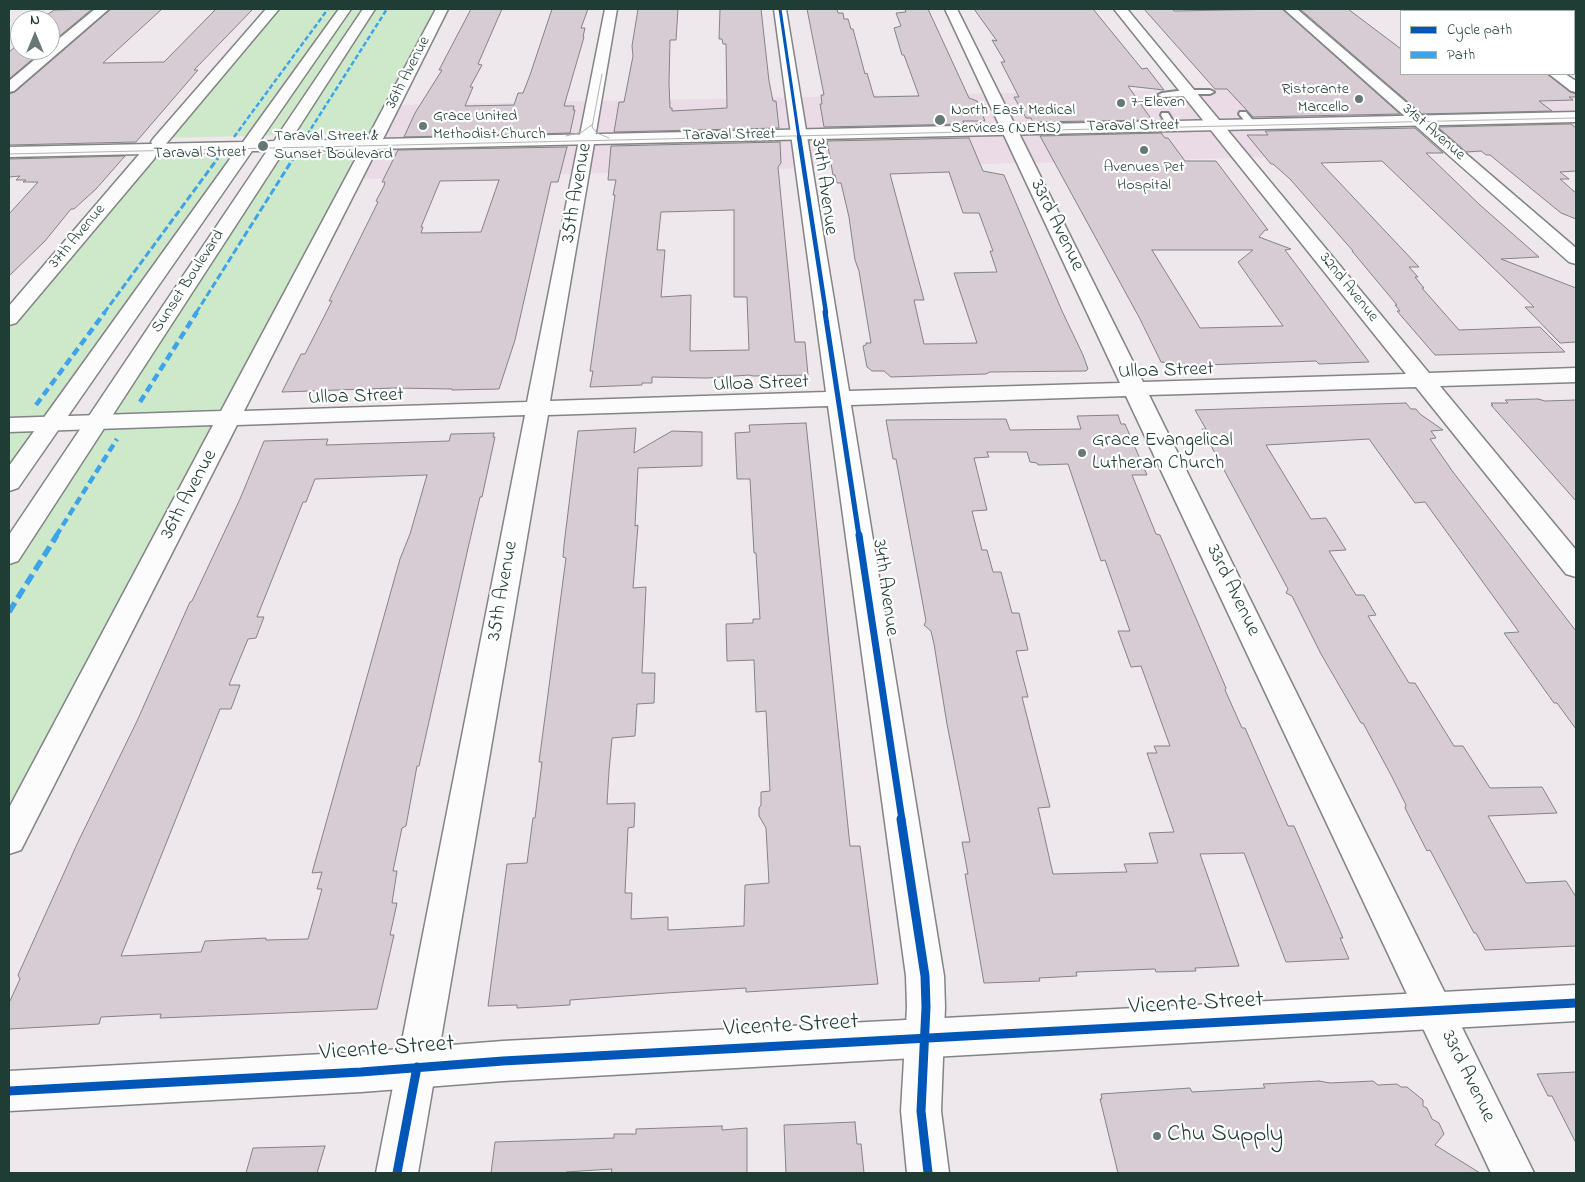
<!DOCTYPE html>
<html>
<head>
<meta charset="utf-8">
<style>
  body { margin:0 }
  #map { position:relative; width:1585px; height:1182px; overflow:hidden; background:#eee8ed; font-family:"Indie Flower",sans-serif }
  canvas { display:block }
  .frame { position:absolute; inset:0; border:10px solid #1f3d34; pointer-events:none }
  .legend { position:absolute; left:1400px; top:10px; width:175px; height:65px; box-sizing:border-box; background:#fff; border:1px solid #a5b1ae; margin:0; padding:6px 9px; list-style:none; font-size:15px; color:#1f3d34 }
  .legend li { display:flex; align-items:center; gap:10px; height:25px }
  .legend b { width:25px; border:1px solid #a5b1ae }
  .north { position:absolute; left:10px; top:10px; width:50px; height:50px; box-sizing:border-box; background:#fff; border:1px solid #a5b1ae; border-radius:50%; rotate:0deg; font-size:14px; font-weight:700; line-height:20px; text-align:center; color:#1f3d34 }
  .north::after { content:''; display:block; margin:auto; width:18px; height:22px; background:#677975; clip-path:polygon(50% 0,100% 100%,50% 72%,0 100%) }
</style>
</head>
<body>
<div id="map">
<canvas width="1585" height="1182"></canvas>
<div class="frame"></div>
<ul class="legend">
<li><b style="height:6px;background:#0057b8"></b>Cycle path</li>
<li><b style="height:6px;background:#3da4eb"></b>Path</li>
</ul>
<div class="north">N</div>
</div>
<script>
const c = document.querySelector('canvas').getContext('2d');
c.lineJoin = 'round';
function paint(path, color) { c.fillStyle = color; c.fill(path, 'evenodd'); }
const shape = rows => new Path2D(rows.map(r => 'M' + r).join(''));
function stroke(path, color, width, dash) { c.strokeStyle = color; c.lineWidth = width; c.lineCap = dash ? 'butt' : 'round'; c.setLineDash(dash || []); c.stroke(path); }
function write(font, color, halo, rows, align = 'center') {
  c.font = font + ' "Indie Flower",sans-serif'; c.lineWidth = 4.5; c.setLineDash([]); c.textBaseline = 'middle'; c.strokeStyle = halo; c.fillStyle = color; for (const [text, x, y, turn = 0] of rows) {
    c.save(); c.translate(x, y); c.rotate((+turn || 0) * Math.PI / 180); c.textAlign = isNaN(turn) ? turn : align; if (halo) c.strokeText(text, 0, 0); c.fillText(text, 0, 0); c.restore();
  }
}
const built = shape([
  [1576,82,1576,150,354,179,392,105]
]);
const green = shape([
  [273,9,442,9,378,133,162,138],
  [344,153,347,155,367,154,9,840,9,555,272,156],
  [240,157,67,402,9,483,9,319,145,159]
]);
const building = shape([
  [92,9,50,44,50,20,40,20,54,10,92,9],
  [111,9,162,9,103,63,164,62,216,9,253,9,194,70,198,70,136,142,9,145,9,94,15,92,111,9],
  [471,9,502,9,478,64,482,65,470,87,473,87,465,106,514,105,518,93,523,93,530,75,552,9,588,9,581,28,585,28,583,37,584,37,564,106,574,106,573,110,575,110,570,133,404,137,415,113,442,70,439,70,471,9],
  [638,9,678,9,676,40,670,40,669,83,670,108,672,108,672,111,727,108,726,44,723,44,722,39,719,39,720,9,761,9,769,81,773,101,776,101,779,128,614,132,619,102,624,102,633,56,632,46,638,9],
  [807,9,837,9,838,13,843,13,844,19,848,19,851,29,853,29,865,74,867,73,874,97,919,96,904,55,902,55,894,28,901,26,896,13,906,12,905,9,928,9,969,98,977,101,985,121,963,121,964,124,824,127,820,104,822,104,821,95,824,95,807,9],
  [974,9,1093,9,1142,69,1147,68,1164,90,1128,86,1152,120,1033,122,1031,118,1026,118,1014,97,1019,97,1001,62,1005,62,992,40,997,41,974,9],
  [1144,9,1172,9,1174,11,1282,9,1400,114,1253,117,1227,89,1215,89,1144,9],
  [1300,9,1348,9,1401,49,1401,74,1547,74,1570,92,1576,94,1576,97,1569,97,1573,100,1539,101,1552,111,1422,114,1300,9],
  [20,43,20,50,43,50,9,79,9,52,20,43],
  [1571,124,1576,128,1576,171,1560,172,1569,179,1560,179,1576,193,1576,219,1561,213,1490,155,1486,155,1481,151,1466,152,1438,127,1571,124],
  [1415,128,1443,153,1426,153,1480,205,1539,257,1501,259,1576,288,1576,342,1560,343,1525,307,1534,307,1382,161,1321,163,1419,267,1409,267,1418,277,1415,277,1424,288,1422,288,1459,330,1540,327,1565,352,1435,355,1397,311,1400,311,1395,305,1397,305,1352,251,1353,251,1290,179,1273,164,1271,164,1247,135,1268,135,1265,131,1415,128],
  [1161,133,1165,138,1168,138,1185,161,1216,161,1268,230,1265,230,1259,237,1291,249,1285,250,1369,362,1319,364,1316,361,1178,366,1177,364,1161,362,1140,319,1040,136,1161,133],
  [1152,250,1253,250,1238,262,1283,326,1200,328,1152,250],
  [969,138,983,171,1004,175,1062,311,1083,355,1088,369,1086,371,990,372,986,374,891,377,884,371,872,371,867,367,863,346,866,345,866,343,871,343,859,271,855,260,849,217,841,183,837,183,835,175,833,175,827,141,969,138],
  [949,172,963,213,979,213,993,251,990,251,997,272,954,273,977,343,924,344,914,300,924,300,890,174,949,172],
  [780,142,781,163,778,167,795,342,805,342,808,375,753,376,749,375,707,378,652,377,652,383,642,383,642,385,590,387,593,371,590,371,615,195,613,195,616,180,608,180,611,146,780,142],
  [734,210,734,297,747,297,749,350,690,351,691,295,661,297,665,250,657,250,661,212,734,210],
  [567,147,558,182,551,182,515,340,499,389,452,390,452,389,395,388,282,392,301,354,305,354,332,301,329,301,378,202,376,201,384,186,385,182,382,182,398,150,567,147],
  [499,180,481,232,421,233,423,227,421,227,440,181,499,180],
  [125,156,96,189,74,209,71,209,45,241,9,276,9,214,38,182,23,182,26,180,16,180,20,176,9,177,9,159,125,156],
  [1538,399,1545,401,1576,400,1576,501,1491,405,1493,405,1491,403,1508,403,1505,400,1538,399],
  [1406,403,1411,409,1416,409,1420,414,1443,430,1431,431,1436,438,1430,439,1453,472,1576,631,1576,729,1557,703,1554,703,1504,633,1519,632,1425,502,1415,503,1369,439,1266,445,1311,519,1326,518,1346,550,1329,551,1356,595,1364,595,1376,615,1368,616,1409,683,1415,683,1454,746,1463,746,1490,788,1542,787,1557,813,1488,816,1526,883,1566,881,1576,897,1576,946,1485,950,1476,933,1474,933,1430,850,1427,851,1405,808,1406,805,1392,777,1363,723,1361,723,1321,654,1292,596,1286,593,1288,589,1202,429,1206,429,1195,410,1406,403],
  [1118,415,1121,424,1125,424,1147,475,1132,475,1156,534,1160,535,1226,688,1225,690,1242,728,1245,728,1288,826,1294,826,1343,938,1340,938,1349,959,1286,962,1244,853,1200,854,1239,966,1195,968,1196,971,1156,972,1155,969,1076,972,1077,976,1039,978,1040,981,984,983,965,874,968,874,962,842,970,842,947,724,934,644,931,631,924,625,926,621,896,459,893,459,886,420,1006,419,1010,430,1081,429,1077,416,1118,415],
  [987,452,1027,452,1030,462,1037,463,1038,465,1068,464,1101,561,1105,560,1130,631,1118,631,1131,667,1141,666,1170,746,1154,746,1157,753,1147,753,1174,832,1149,833,1158,863,1124,864,1127,872,1053,874,1038,808,1050,807,1022,697,1028,697,1016,651,1028,650,1019,613,1012,613,1001,572,993,572,987,550,982,550,972,511,987,510,974,458,989,457,987,452],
  [806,423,850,846,860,846,878,984,746,992,746,988,666,993,570,1000,570,1005,536,1007,517,1008,517,1005,488,1006,507,864,527,863,533,818,535,818,542,762,539,762,566,558,563,557,564,545,578,431,636,428,634,453,672,431,702,432,702,466,638,468,635,526,638,525,633,588,646,587,642,673,655,673,654,703,637,704,635,736,612,738,609,771,607,804,635,803,634,827,628,828,625,893,632,893,631,919,668,917,668,930,744,926,745,885,769,883,766,828,759,816,759,808,761,805,761,792,770,791,766,711,756,712,754,660,727,661,726,624,753,623,753,619,760,619,756,553,754,553,750,479,737,479,735,433,750,432,749,425,806,423],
  [494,433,493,437,495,437,482,497,480,497,469,544,419,766,417,766,406,826,402,828,393,871,397,871,392,903,397,903,390,935,394,935,377,1009,160,1018,161,1014,101,1017,99,1024,9,1029,9,1003,20,979,18,975,78,842,137,721,190,602,192,601,240,499,264,441,328,439,326,445,449,441,451,434,494,433],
  [427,475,410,534,400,559,312,873,322,872,317,889,322,889,308,939,266,940,266,938,205,941,201,952,121,956,220,709,231,709,240,685,229,685,248,639,256,638,264,617,257,617,303,502,306,502,315,479,427,475],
  [1576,1072,1576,1143,1552,1096,1548,1096,1537,1074,1576,1072],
  [1319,1081,1330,1083,1373,1081,1378,1085,1397,1084,1401,1087,1407,1087,1423,1100,1423,1106,1427,1108,1432,1119,1439,1123,1444,1134,1435,1145,1480,1173,1118,1173,1100,1099,1102,1099,1101,1094,1190,1088,1192,1092,1265,1088,1263,1084,1319,1081],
  [855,1122,857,1144,861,1144,864,1173,786,1173,784,1125,855,1122],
  [722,1126,722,1130,747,1128,747,1173,611,1173,612,1169,566,1172,566,1173,491,1173,495,1142,614,1138,614,1134,636,1134,636,1129,722,1126],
  [325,1146,317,1173,246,1173,253,1148,325,1146]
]);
const lane = shape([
  [1185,90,1210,90,1214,92,1210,94,1193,94,1189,96,1162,97,1158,95,1162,93,1185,90],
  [1240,112,1246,112,1256,124,1255,126,1249,126,1239,114,1240,112],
  [1162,113,1168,113,1176,126,1175,128,1169,128,1161,115,1162,113]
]);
const street = shape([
  [95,9,109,9,14,91,9,92,9,81,46,50,50,50,50,46,95,9],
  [266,9,279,9,165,145,153,145,151,142,153,139,266,9],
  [436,9,448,9,384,137,382,140,370,140,368,137,436,9],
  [605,9,617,9,550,401,826,392,774,9,786,9,849,391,1120,383,945,9,957,9,1143,382,1406,374,1114,9,1127,9,1429,373,1576,368,1576,382,1440,386,1576,550,1576,577,1566,574,1416,387,1149,395,1534,1173,1491,1173,1126,396,851,405,944,976,945,1007,941,1111,949,1173,907,1173,901,1111,907,1007,906,976,828,406,548,415,418,1173,376,1173,525,415,237,425,21,850,9,854,9,808,213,425,9,432,9,418,221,411,361,149,363,146,369,144,375,146,377,149,244,411,527,402,605,9],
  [1284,9,1297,9,1576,248,1576,264,1569,262,1284,9],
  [1453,9,1468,9,1469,11,1454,11,1453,9],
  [1549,74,1565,74,1576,81,1576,92,1571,91,1549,74],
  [148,150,154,151,156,155,154,159,16,323,9,325,9,306,142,151,148,150]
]);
const secondary = shape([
  [339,9,351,9,259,142,274,141,363,9,375,9,290,141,1576,112,1576,122,284,151,18,561,9,564,9,535,267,151,252,151,18,488,9,491,9,466,235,152,9,157,9,147,243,142,339,9],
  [1576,985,1576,1021,503,1081,361,1092,9,1111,9,1071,361,1052,503,1041,1576,985]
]);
const tram = shape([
  [602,74,592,127,597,133,609,138],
  [566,136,582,132,593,124],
  [9,154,1576,118]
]);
const quietFar3 = shape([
  [307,135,387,9],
  [234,137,328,9]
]);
const quietFar2 = shape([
  [104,313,218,158],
  [196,313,296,154]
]);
const quietFar1 = shape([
  [140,402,197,312],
  [36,405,105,312],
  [56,536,117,439]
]);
const quiet = shape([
  [9,612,57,535]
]);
const cyclewayFar4 = shape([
  [780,9,799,138]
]);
const cyclewayFar3 = shape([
  [799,137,826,313]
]);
const cyclewayFar2 = shape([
  [825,312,859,536]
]);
const cyclewayFar1 = shape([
  [859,535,902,820]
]);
const cycleway = shape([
  [901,819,925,976,926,1007,921,1111,928,1173],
  [9,1091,361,1072,503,1061,1576,1003],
  [397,1173,417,1067]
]);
const markers = [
  [1359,99,5,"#677975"],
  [1121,103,5,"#677975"],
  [940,120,6,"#677975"],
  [423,126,5,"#677975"],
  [263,146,6,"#677975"],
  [1144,150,5,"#677975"],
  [1082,453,5,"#677975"],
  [1157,1136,5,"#677975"]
];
const farStreetnames = [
  ["36th Avenue",409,73,-63],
  ["Taraval Street",1133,127,-1],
  ["31st Avenue",1433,133,41],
  ["Taraval Street",729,136,-1],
  ["Taraval Street",200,154,-1],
  ["37th Avenue",78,237,-50],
  ["Sunset Boulevard",189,282,-57],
  ["32nd Avenue",1348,288,51]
];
const farPoinames = [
  ["Ristorante",1349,90,"right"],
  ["Marcello",1349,108,"right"],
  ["7-Eleven",1131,103],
  ["North East Medical",951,111],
  ["Services (NEMS)",951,129],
  ["Grace United",433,117],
  ["Methodist Church",433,135],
  ["Taraval Street &",274,137],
  ["Sunset Boulevard",274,155],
  ["Avenues Pet",1144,168,"center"],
  ["Hospital",1144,186,"center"]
];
const streetNames = [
  ["34th Avenue",823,187,82],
  ["35th Avenue",578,193,-80],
  ["33rd Avenue",1056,226,64],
  ["Ulloa Street",1166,372,-2],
  ["Ulloa Street",761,385,-2],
  ["Ulloa Street",356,398,-2],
  ["36th Avenue",190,495,-62],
  ["34th Avenue",884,588,82],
  ["35th Avenue",504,591,-80],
  ["33rd Avenue",1232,591,64],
  ["33rd Avenue",1467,1077,64]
];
const poiNames = [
  ["Grace Evangelical",1092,442],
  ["Lutheran Church",1092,465]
];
const nearStreetnames = [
  ["Vicente Street",1196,1005,-3],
  ["Vicente Street",791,1027,-3],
  ["Vicente Street",387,1050,-4]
];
const nearPoinames = [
  ["Chu Supply",1167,1136]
];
paint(built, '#ebdbe7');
paint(green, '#cee9ca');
paint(building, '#d7cbd4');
stroke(building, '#828485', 1);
stroke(lane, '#828485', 4);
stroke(street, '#828485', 3);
stroke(secondary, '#828485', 3);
paint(lane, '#fcfcfc');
paint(street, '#fcfcfc');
paint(secondary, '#fcfcfc');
stroke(tram, '#b3b6b6', 1);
stroke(quietFar3, '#3da4eb', 2.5, [5, 2.5]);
stroke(quietFar2, '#3da4eb', 3, [7, 3]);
stroke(quietFar1, '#3da4eb', 4.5, [8, 4.5]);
stroke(quiet, '#3da4eb', 5.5, [11, 5.5]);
stroke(cyclewayFar4, '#0057b8', 3);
stroke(cyclewayFar3, '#0057b8', 4.5);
stroke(cyclewayFar2, '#0057b8', 5);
stroke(cyclewayFar1, '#0057b8', 7);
stroke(cycleway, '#0057b8', 9);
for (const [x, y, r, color] of markers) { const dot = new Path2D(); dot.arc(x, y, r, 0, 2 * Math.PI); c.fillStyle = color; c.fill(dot); stroke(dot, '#fff', 2); }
write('16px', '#1f3d34', '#fff', farStreetnames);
write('16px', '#1f3d34', '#fff', farPoinames, 'left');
write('20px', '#1f3d34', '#fff', streetNames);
write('20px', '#1f3d34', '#fff', poiNames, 'left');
write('24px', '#1f3d34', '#fff', nearStreetnames);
write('24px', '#1f3d34', '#fff', nearPoinames, 'left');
</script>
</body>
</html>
